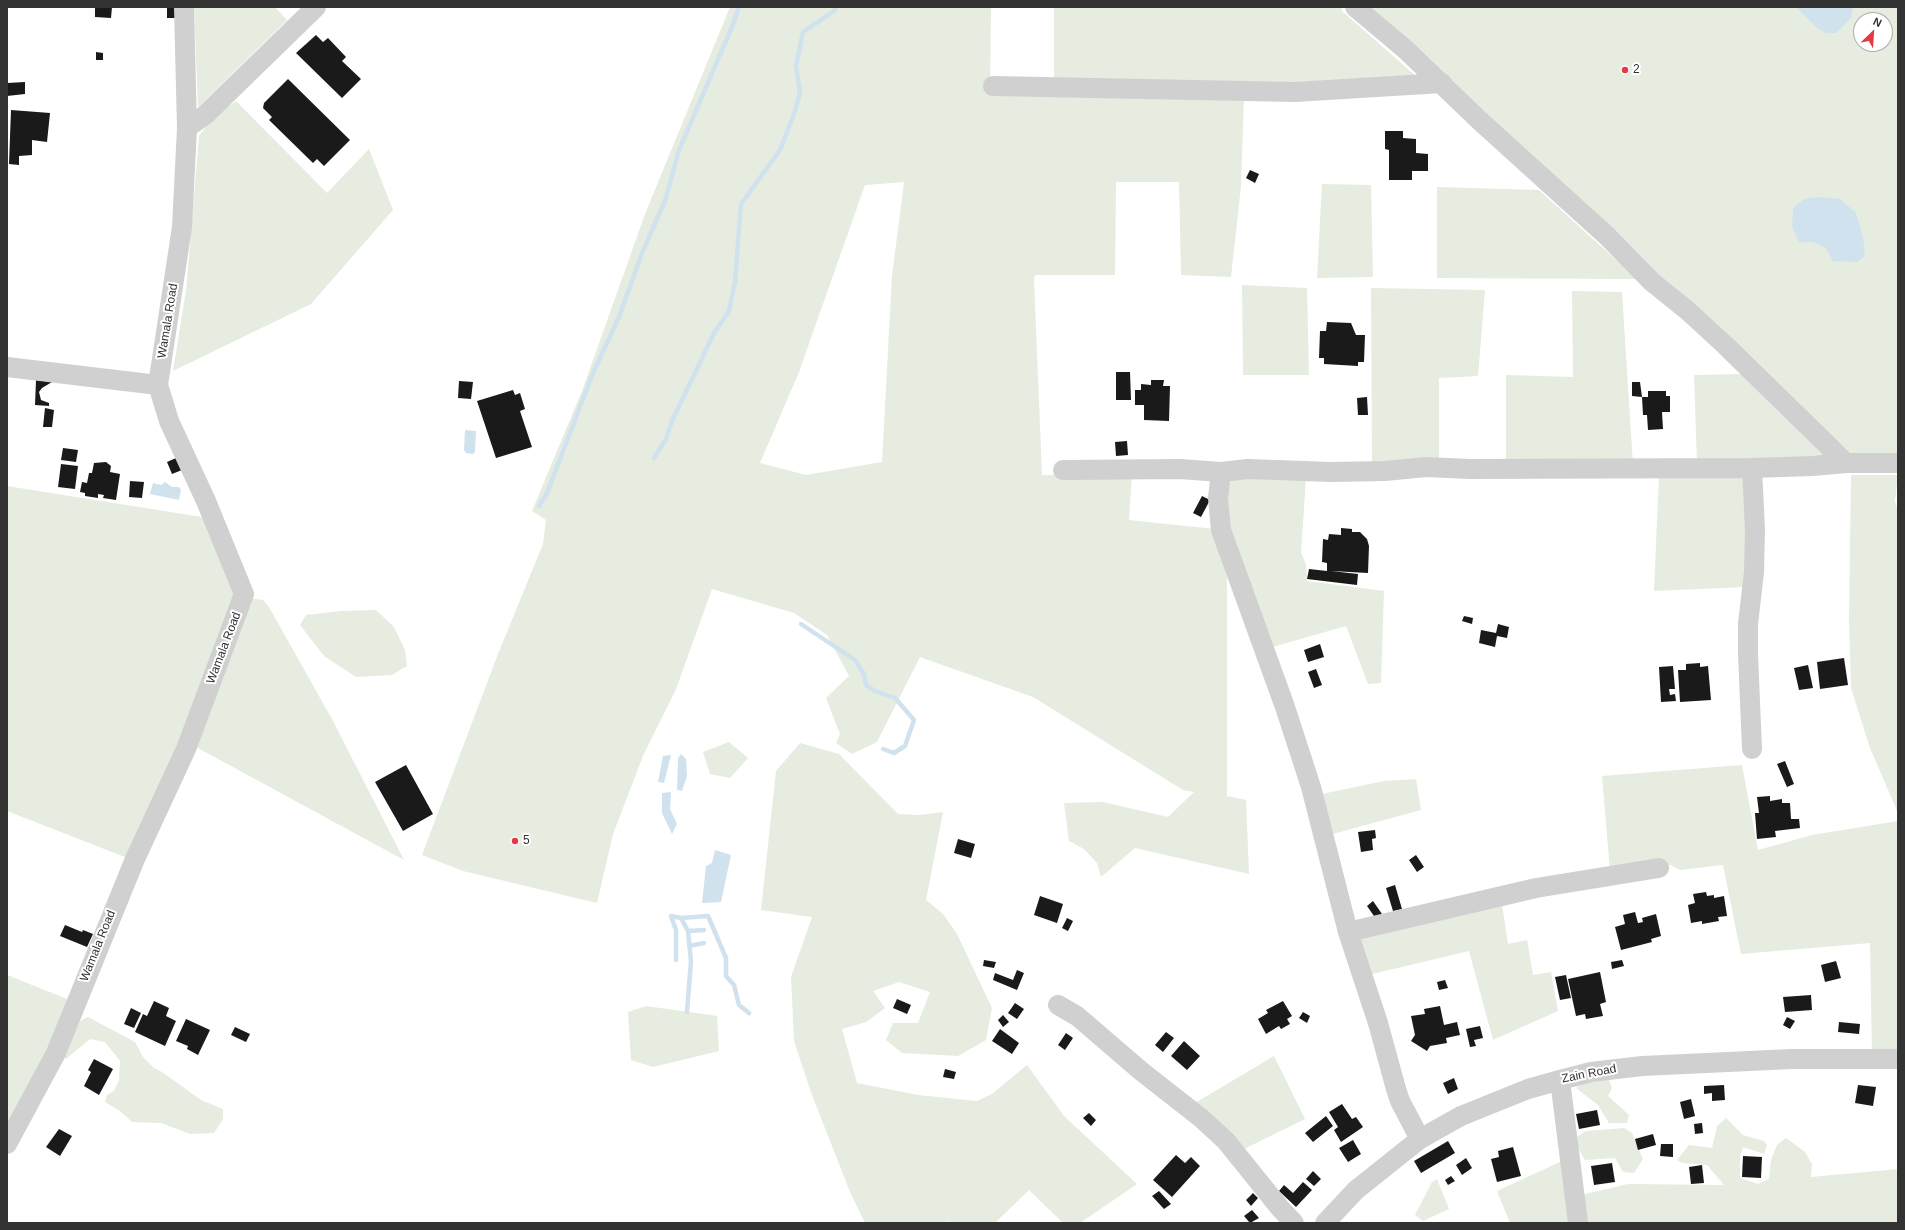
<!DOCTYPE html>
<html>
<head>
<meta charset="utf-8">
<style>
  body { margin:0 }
  #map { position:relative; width:1905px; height:1230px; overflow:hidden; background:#fff; font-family:Helvetica,sans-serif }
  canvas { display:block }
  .frame { position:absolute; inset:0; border:8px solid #333; pointer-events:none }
  .north { position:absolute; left:1853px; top:12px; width:40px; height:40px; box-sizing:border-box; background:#fff; border:1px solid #adadad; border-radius:50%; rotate:25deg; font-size:11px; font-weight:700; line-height:16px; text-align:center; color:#333 }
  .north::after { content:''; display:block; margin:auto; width:14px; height:18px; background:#e63946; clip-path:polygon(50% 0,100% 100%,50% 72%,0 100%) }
</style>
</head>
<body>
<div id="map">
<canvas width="1905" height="1230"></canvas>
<div class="frame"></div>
<div class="north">N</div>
</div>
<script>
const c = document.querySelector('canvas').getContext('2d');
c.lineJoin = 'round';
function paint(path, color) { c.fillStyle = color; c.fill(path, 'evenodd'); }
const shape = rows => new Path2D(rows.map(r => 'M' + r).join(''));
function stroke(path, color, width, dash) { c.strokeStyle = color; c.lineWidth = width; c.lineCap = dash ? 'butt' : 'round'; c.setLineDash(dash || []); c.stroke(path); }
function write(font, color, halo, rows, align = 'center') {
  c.font = font + ' Helvetica,sans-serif'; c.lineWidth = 4; c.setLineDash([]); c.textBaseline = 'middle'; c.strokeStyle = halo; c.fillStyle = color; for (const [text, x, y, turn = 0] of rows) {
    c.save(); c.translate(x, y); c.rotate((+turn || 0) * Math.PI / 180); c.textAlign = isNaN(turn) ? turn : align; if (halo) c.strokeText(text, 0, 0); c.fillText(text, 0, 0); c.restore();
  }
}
const green = shape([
  [194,7,275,7,287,20,198,107],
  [730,7,991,7,990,92,1244,96,1241,186,1231,277,1181,275,1179,182,1116,182,1115,275,1035,275,1034,280,1042,475,1132,474,1129,520,1215,529,1227,563,1227,796,1246,800,1249,874,1135,848,1101,877,1097,863,1084,849,1069,841,1064,803,1103,802,1168,817,1194,792,1183,790,1033,697,920,657,877,742,852,754,836,743,840,734,826,698,849,676,827,635,794,613,712,589,676,689,643,756,613,834,597,903,463,871,422,855,498,654,543,544,546,520,532,511,582,391,645,214],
  [904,182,892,276,882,462,806,475,760,463,799,372,865,185],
  [1054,7,1341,7,1342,11,1425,84,1054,80],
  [1353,7,1898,7,1898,456,1852,454],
  [1861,20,1885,20,1885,44,1861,44],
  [236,101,327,193,369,149,393,210,311,304,173,371,186,291,199,136,212,118],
  [1322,184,1371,185,1373,277,1317,278],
  [1437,187,1539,190,1637,279,1437,278],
  [1242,285,1307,288,1309,375,1243,375],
  [1371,288,1485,290,1478,376,1439,378,1439,467,1372,466],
  [1572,291,1622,292,1633,465,1506,466,1506,375,1573,377],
  [1741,374,1825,452,1825,462,1697,463,1694,375],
  [1851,475,1898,475,1895,501,1898,511,1898,813,1870,748,1851,688,1849,619],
  [1659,476,1745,476,1746,587,1654,591],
  [1232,478,1306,478,1301,552,1306,565,1307,581,1384,591,1381,683,1368,684,1346,626,1269,648,1220,503],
  [7,486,208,518,237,602,130,859,7,811],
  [248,598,263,600,269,607,333,721,404,860,196,747],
  [376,610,394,627,405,650,407,666,392,675,356,677,324,656,300,625,306,615,341,611],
  [729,742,748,758,730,778,710,774,703,752],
  [800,743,839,754,898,814,920,815,943,812,926,900,943,914,957,934,992,1008,986,1040,958,1056,902,1053,886,1040,893,1023,918,1023,930,992,899,982,873,991,885,1008,866,1022,842,1029,857,1083,918,1095,977,1101,992,1094,1027,1065,1064,1116,1137,1184,1080,1223,1063,1223,1029,1190,995,1223,953,1223,946,1221,945,1223,865,1223,850,1192,812,1095,794,1041,791,977,812,917,761,910,776,771],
  [1742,765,1758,850,1812,835,1898,821,1898,1055,1872,1056,1870,943,1741,954,1723,865,1680,870,1671,865,1610,871,1602,776],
  [1416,779,1421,810,1329,835,1317,795,1384,781],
  [1502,905,1508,944,1527,940,1533,975,1551,972,1558,1011,1493,1040,1469,951,1368,975,1354,939],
  [7,975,72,1001,7,1137],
  [646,1006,717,1016,719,1051,653,1067,631,1060,628,1012],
  [88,1017,135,1042,143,1057,154,1068,162,1072,201,1100,223,1109,223,1119,214,1133,190,1134,161,1123,132,1122,120,1111,105,1102,107,1095,114,1091,119,1080,120,1061,105,1042,90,1039,66,1059,64,1056,80,1021],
  [1274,1056,1305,1119,1242,1150,1195,1103],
  [1608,1077,1612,1088,1608,1096,1629,1115,1627,1123,1609,1123,1598,1105,1576,1088,1585,1078],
  [1726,1118,1743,1135,1764,1141,1767,1145,1764,1154,1743,1147,1740,1157,1740,1178,1758,1184,1769,1179,1771,1160,1777,1145,1786,1138,1805,1152,1812,1164,1811,1177,1898,1169,1898,1223,1587,1223,1581,1195,1628,1184,1724,1185,1707,1165,1682,1163,1677,1160,1689,1145,1712,1148,1717,1126],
  [1624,1128,1632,1133,1643,1159,1634,1173,1623,1172,1615,1158,1585,1160,1573,1140,1586,1131],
  [1562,1161,1573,1223,1510,1223,1497,1191],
  [1437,1179,1449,1209,1423,1221,1415,1215,1432,1182]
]);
const water = shape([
  [1796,7,1853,7,1851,18,1836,33,1826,33,1817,28],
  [1820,197,1840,199,1856,213,1863,237,1865,256,1857,262,1833,261,1826,248,1813,242,1799,242,1792,226,1793,208,1804,199],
  [465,430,476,431,475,452,473,454,466,453,464,450],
  [165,482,172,487,179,487,181,490,179,500,150,494,153,483,161,485],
  [681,754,686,759,687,776,682,791,677,790,678,758],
  [671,755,664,783,658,782,663,756],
  [671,792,670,809,677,824,672,834,662,813,662,793],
  [715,850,731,855,721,902,702,903,706,866,712,863]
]);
const stream = shape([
  [654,458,666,439,672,421,714,333,729,311,735,282,741,204,780,150,794,114,800,93,796,66,803,32,834,11,836,7],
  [539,506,547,493,593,373,619,317,642,253,665,201,679,150,732,27,739,7],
  [801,624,855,660,864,674,866,685,875,691,895,698,914,720,905,746,894,753,883,749],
  [681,918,708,916,726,958,726,976,734,985,739,1005,749,1013],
  [688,931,704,930],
  [689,946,704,943],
  [676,960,676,930,671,916,681,918,688,931,691,961,687,1012]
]);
const building = shape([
  [95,7,112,7,111,18,95,17],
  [167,7,176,7,176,18,167,18],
  [316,35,323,42,328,38,346,57,342,61,361,79,342,98,296,53],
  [96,52,103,53,103,60,96,60],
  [288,79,350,140,324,166,317,159,313,163,269,120,272,117,263,108,264,103],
  [25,82,25,94,7,96,7,83],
  [11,110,50,113,47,142,32,140,32,155,19,156,19,165,9,164],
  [1385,131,1403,131,1403,138,1416,139,1416,153,1428,154,1428,171,1412,171,1412,180,1389,180,1389,150,1385,149],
  [1250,170,1259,174,1255,183,1246,178],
  [1327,322,1351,323,1356,335,1365,335,1364,362,1358,362,1358,366,1324,364,1324,358,1319,358,1320,331,1326,331],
  [1116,372,1130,372,1131,400,1116,400],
  [36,380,52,382,42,388,39,392,41,400,49,403,49,406,35,405],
  [1151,380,1164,380,1163,386,1170,386,1169,421,1144,420,1144,405,1135,405,1135,390,1141,390,1141,384,1151,385],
  [459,381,473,382,471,399,458,398],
  [1632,382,1640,382,1642,397,1648,397,1648,391,1666,391,1666,396,1670,396,1670,412,1662,412,1663,429,1648,430,1647,415,1643,415,1642,397,1632,396],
  [513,390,515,395,520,393,525,409,520,411,532,447,496,458,477,401],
  [1367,397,1368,415,1358,415,1357,398],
  [45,408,54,410,52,427,43,427],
  [1127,441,1128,455,1116,456,1115,442],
  [63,448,78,450,76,462,61,460],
  [176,458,182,470,172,474,167,462],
  [106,462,111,466,110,472,120,474,116,500,103,498,104,495,98,494,98,498,85,496,85,493,80,492,82,482,87,483,89,473,92,473,94,463],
  [61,464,78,466,75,489,58,487],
  [130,481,144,482,142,498,129,497],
  [1202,496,1210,500,1201,517,1193,513],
  [1341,528,1352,529,1352,532,1360,532,1367,539,1369,546,1368,573,1331,571,1358,574,1357,585,1307,579,1309,569,1327,571,1327,563,1322,562,1323,539,1328,540,1329,534,1341,535],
  [1464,616,1473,618,1472,624,1462,621],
  [1498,624,1509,627,1507,638,1497,636,1495,647,1479,643,1481,630,1496,633],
  [1320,644,1324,657,1308,662,1304,650],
  [1844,658,1848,685,1820,689,1817,662],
  [1700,663,1700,667,1708,666,1711,700,1680,702,1678,670,1686,670,1686,664],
  [1808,665,1813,688,1799,690,1794,668],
  [1673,666,1675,689,1669,689,1670,695,1675,694,1676,701,1661,702,1659,667],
  [1316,669,1322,685,1314,688,1308,672],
  [1785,761,1794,784,1787,787,1777,764],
  [406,765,433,814,403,831,375,782],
  [1770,796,1770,801,1782,799,1782,803,1790,803,1791,819,1799,819,1800,828,1775,831,1776,837,1757,839,1755,813,1759,813,1757,797],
  [1375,830,1376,838,1372,839,1373,850,1361,852,1358,832],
  [958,839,975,844,971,858,954,853],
  [1416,855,1424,867,1417,872,1409,860],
  [1395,885,1402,909,1393,911,1386,888],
  [1706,892,1707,896,1714,895,1714,898,1724,896,1727,916,1718,917,1719,921,1702,924,1702,921,1691,923,1688,905,1695,903,1693,894],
  [1040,896,1063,904,1057,923,1034,915],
  [1373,901,1382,914,1376,919,1367,906],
  [1635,912,1638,923,1643,922,1642,918,1656,914,1661,936,1651,939,1652,942,1621,950,1615,927,1625,924,1623,915],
  [1067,918,1073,921,1068,931,1062,928],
  [65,925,82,932,83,930,93,934,87,947,60,936],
  [984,960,996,962,994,968,983,966],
  [1622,960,1624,966,1612,969,1611,962],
  [1836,961,1841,978,1825,982,1821,965],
  [1017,970,1024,973,1017,990,993,980,995,973,1013,980],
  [1600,972,1606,1002,1600,1004,1603,1016,1586,1019,1585,1014,1576,1016,1568,979],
  [1566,975,1571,998,1560,1000,1555,977],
  [1445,980,1448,988,1439,990,1437,982],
  [1811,995,1812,1010,1785,1012,1783,997],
  [897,999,911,1005,907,1014,893,1008],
  [154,1001,169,1008,166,1016,176,1021,165,1046,135,1032,143,1014,147,1016],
  [1283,1001,1292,1016,1287,1019,1290,1024,1281,1029,1279,1026,1266,1034,1258,1019,1268,1013,1266,1010],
  [1015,1003,1024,1009,1017,1019,1008,1013],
  [1440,1006,1444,1025,1457,1022,1460,1035,1446,1038,1447,1043,1430,1046,1427,1051,1411,1041,1415,1035,1411,1016,1425,1014,1424,1009],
  [131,1008,141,1013,134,1028,124,1024],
  [1303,1012,1310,1016,1307,1023,1299,1018],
  [1003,1015,1009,1022,1003,1027,998,1020],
  [1787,1017,1795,1021,1790,1029,1783,1025],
  [186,1019,210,1030,198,1055,187,1049,188,1046,176,1041],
  [1839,1022,1860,1024,1859,1034,1838,1032],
  [1480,1026,1483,1038,1474,1040,1476,1046,1470,1047,1466,1029],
  [235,1027,250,1034,246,1042,231,1035],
  [1000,1029,1019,1043,1012,1054,992,1041],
  [1166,1032,1174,1038,1163,1052,1155,1045],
  [1066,1033,1073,1038,1065,1050,1058,1045],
  [1184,1041,1200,1056,1187,1070,1171,1056],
  [94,1059,113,1069,99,1095,84,1086,91,1072,88,1070],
  [945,1069,956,1072,954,1079,943,1077],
  [1454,1078,1458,1089,1448,1094,1443,1083],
  [1724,1085,1725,1100,1712,1101,1712,1093,1704,1094,1704,1086],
  [1858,1085,1876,1087,1873,1106,1855,1103],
  [1691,1099,1695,1116,1684,1119,1680,1102],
  [1342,1104,1352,1119,1356,1117,1363,1127,1341,1142,1334,1130,1338,1127,1329,1112],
  [1597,1110,1600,1125,1579,1129,1576,1114],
  [1089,1113,1096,1120,1091,1126,1083,1118],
  [1326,1116,1333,1126,1313,1142,1305,1133],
  [1702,1123,1703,1133,1695,1134,1694,1124],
  [59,1129,72,1136,60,1156,46,1147],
  [1653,1134,1656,1145,1638,1150,1635,1139],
  [1353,1140,1361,1154,1348,1162,1339,1148],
  [1448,1141,1455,1153,1421,1173,1414,1161],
  [1661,1144,1673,1144,1673,1157,1660,1156],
  [1513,1147,1521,1176,1497,1182,1491,1159,1499,1157,1498,1151],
  [1176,1155,1185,1163,1191,1157,1200,1166,1172,1197,1153,1180],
  [1743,1156,1762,1157,1761,1178,1742,1177],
  [1466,1158,1472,1168,1462,1175,1456,1165],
  [1612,1163,1615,1182,1594,1185,1591,1166],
  [1702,1165,1704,1183,1691,1184,1689,1167],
  [1313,1171,1321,1179,1314,1186,1306,1179],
  [1451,1176,1455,1181,1448,1185,1445,1180],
  [1303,1182,1312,1190,1296,1207,1279,1191,1284,1185,1293,1193],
  [1159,1191,1171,1204,1164,1209,1152,1196],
  [1253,1193,1258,1198,1251,1206,1246,1200],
  [1252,1210,1259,1218,1250,1223,1244,1216]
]);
const minor = shape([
  [1355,7,1405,49,1479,120,1607,236,1652,282,1688,311,1725,345,1846,463],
  [993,86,1295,92,1442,83],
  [187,128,205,115,316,7],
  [7,367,158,385],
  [1063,470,1180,469,1221,472,1248,469,1331,472,1385,471,1426,467,1470,469,1752,468,1813,466,1846,463,1898,463],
  [1221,472,1218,498,1221,530,1285,707,1311,787,1348,932,1378,1023,1396,1089,1400,1101,1420,1139],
  [1752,749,1748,654,1748,624,1754,572,1755,530,1752,468],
  [1348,932,1536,888,1659,868],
  [1058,1005,1077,1016,1141,1071,1201,1118,1226,1141,1280,1208,1294,1223],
  [1560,1080,1578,1223],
  [7,1144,56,1053,135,859,186,749,244,594,206,501,169,421,158,385,182,227,187,128,184,7],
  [1325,1223,1356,1190,1420,1139,1461,1116,1528,1089,1560,1080,1591,1072,1642,1066,1792,1059,1898,1059]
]);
const markers = [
  [1625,70,4,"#e63946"],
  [515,841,4,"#e63946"]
];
const poiNames = [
  ["2",1633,70],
  ["5",523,841]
];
const streetNames = [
  ["Wamala Road",168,321,-81],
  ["Wamala Road",224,648,-69],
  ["Wamala Road",98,946,-68],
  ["Zain Road",1589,1074,-11]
];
paint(green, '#e6ecdf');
paint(water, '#cfe2ee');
stroke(stream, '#cfe2ee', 4.5);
paint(building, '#1a1a1a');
stroke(minor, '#d0d0d0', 20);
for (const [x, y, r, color] of markers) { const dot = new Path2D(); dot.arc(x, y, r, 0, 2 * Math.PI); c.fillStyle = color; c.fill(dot); stroke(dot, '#fff', 1.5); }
write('12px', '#333', '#fff', poiNames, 'left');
write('12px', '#333', '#fff', streetNames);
</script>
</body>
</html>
